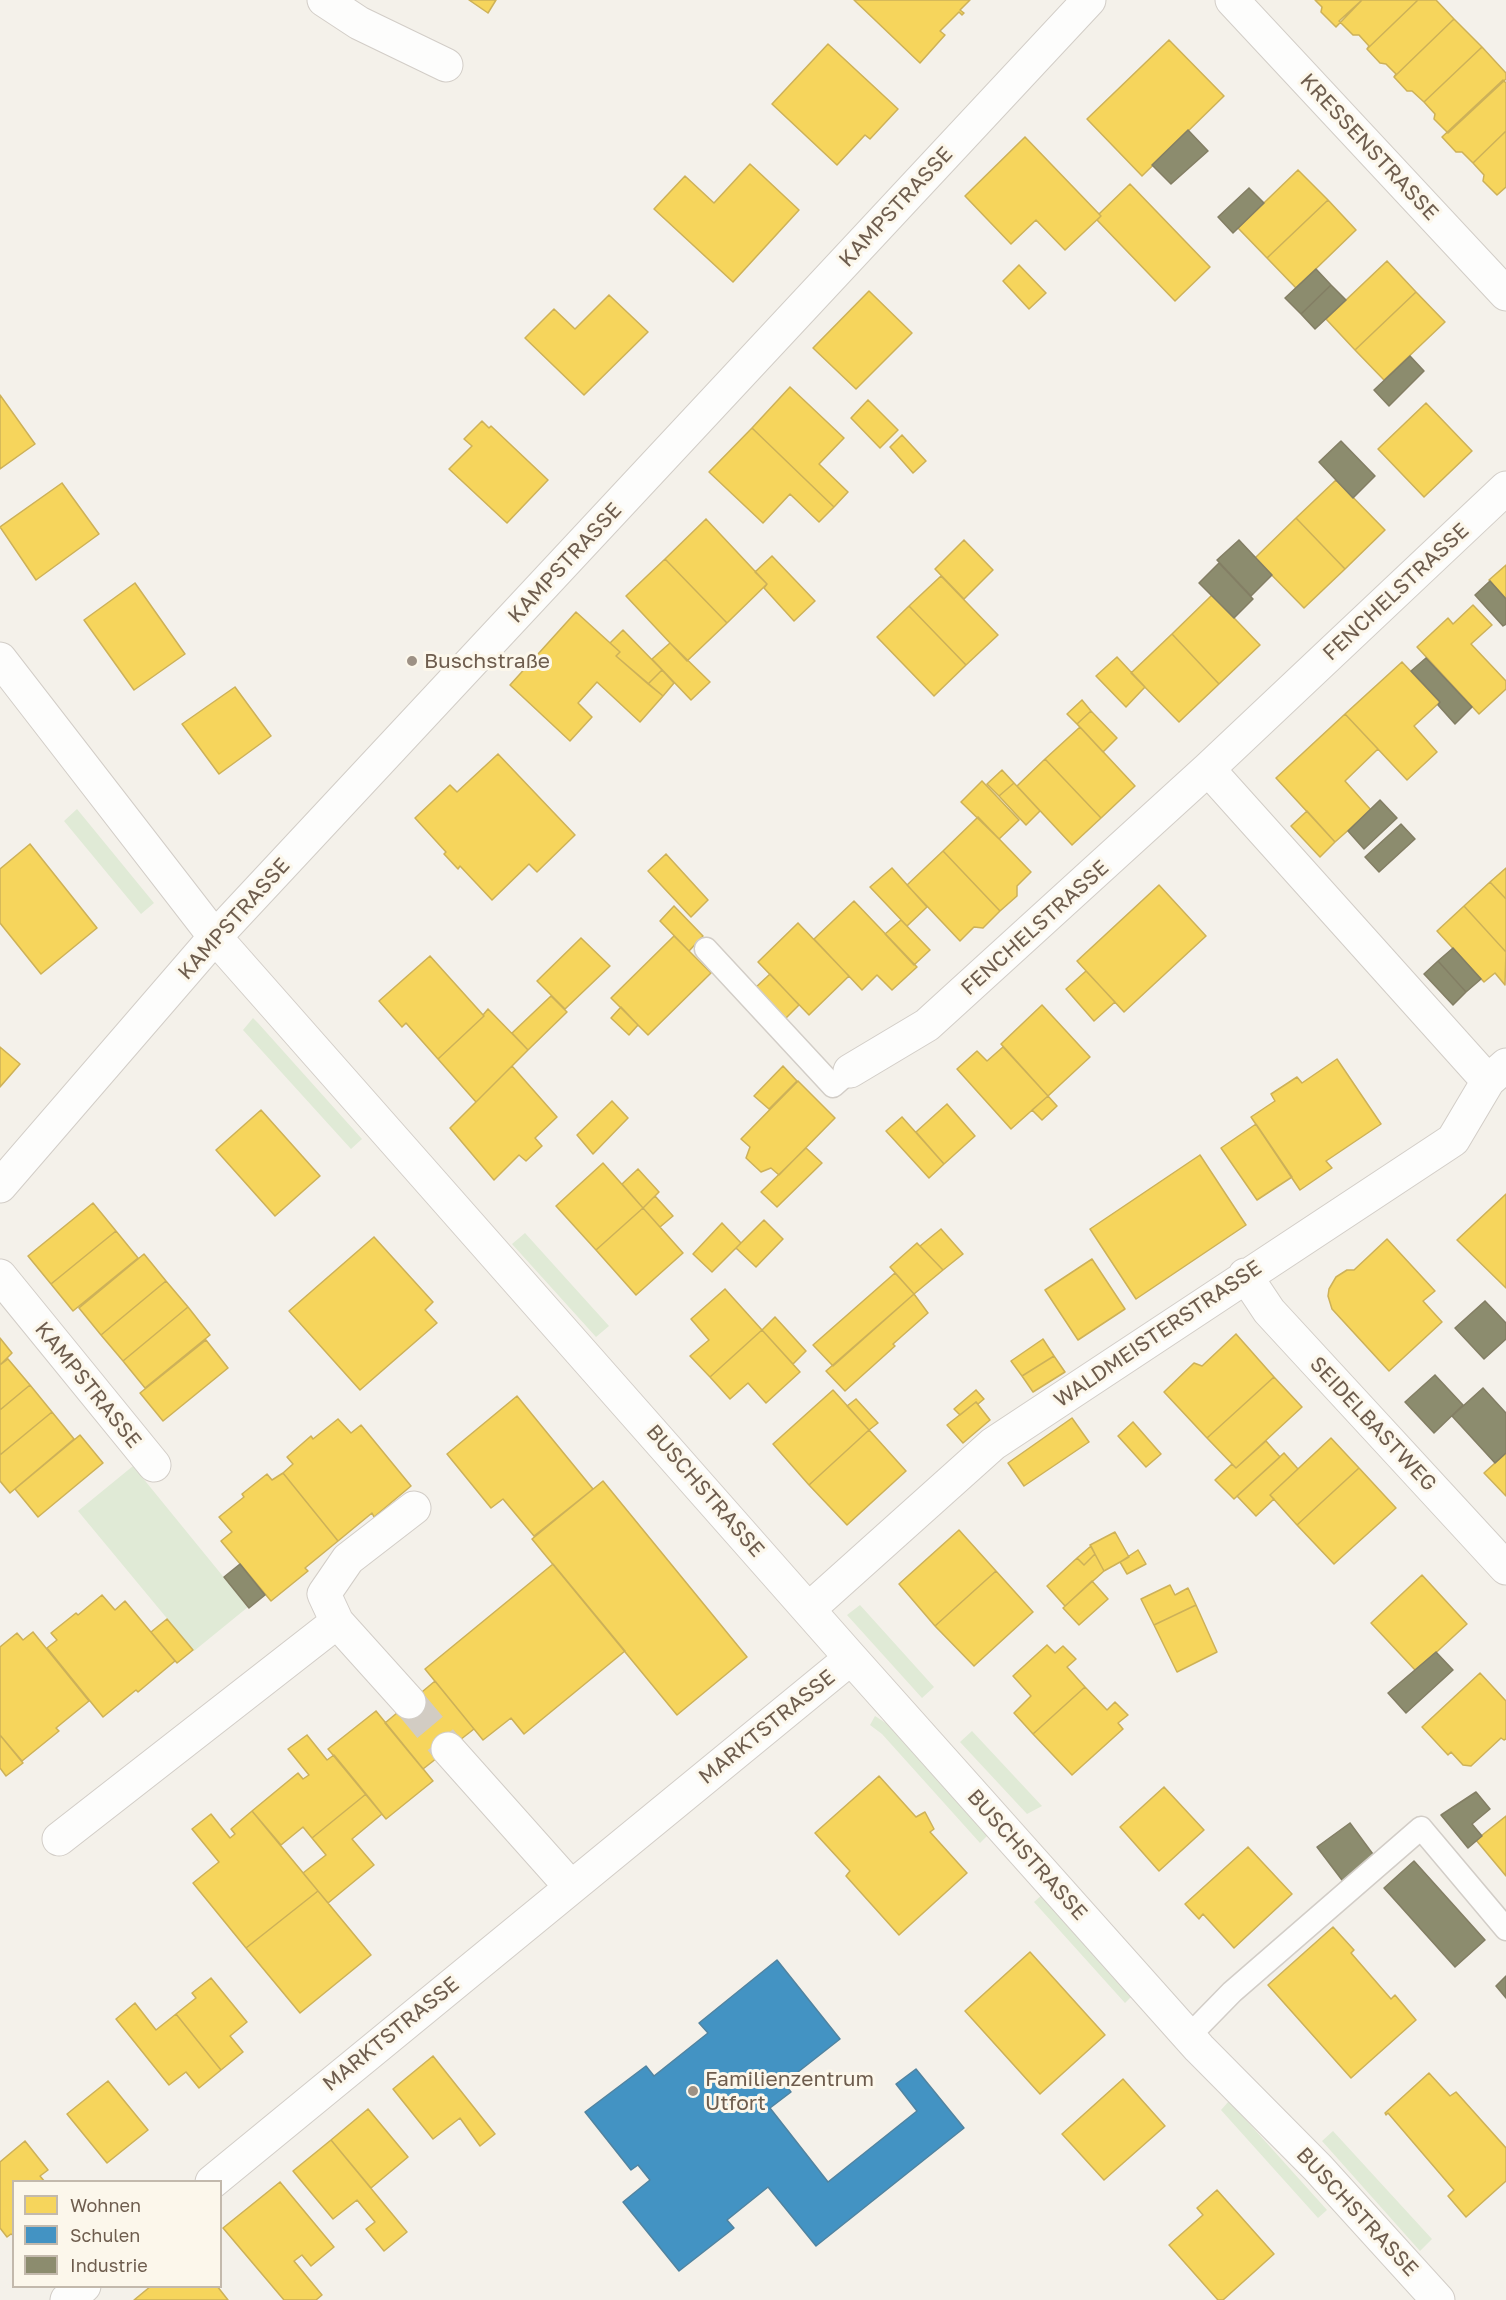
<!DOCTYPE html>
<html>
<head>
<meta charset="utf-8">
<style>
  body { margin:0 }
  #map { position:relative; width:1506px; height:2300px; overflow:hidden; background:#f4f1ea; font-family:"Golos Text",sans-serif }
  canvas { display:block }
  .legend { position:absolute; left:12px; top:2180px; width:210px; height:108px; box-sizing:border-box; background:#fcf7eb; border:2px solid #c3b9ac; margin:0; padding:8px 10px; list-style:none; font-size:18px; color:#6e5d4e }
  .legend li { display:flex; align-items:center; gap:12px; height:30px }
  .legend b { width:30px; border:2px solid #c3b9ac }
</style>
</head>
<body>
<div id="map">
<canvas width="1506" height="2300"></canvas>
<ul class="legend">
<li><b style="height:16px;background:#f6d55c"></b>Wohnen</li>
<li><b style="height:16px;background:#4393c3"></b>Schulen</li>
<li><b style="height:16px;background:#8c8c6e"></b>Industrie</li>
</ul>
</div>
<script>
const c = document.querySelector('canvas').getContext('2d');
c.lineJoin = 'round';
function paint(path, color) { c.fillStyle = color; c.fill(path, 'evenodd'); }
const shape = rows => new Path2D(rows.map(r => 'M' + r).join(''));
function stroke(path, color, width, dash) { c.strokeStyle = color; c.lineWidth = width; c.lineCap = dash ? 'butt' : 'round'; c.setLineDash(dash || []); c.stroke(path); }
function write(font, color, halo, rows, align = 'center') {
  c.font = font + ' "Golos Text",sans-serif'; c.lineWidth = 6; c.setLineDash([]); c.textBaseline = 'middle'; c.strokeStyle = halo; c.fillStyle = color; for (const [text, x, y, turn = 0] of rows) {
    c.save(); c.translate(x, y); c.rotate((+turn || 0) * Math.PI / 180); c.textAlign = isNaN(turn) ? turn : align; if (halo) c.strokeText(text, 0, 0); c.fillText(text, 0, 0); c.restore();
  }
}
const green = shape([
  [77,809,154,903,141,914,64,821],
  [253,1018,258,1023,362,1139,351,1149,243,1030],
  [525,1233,609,1326,596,1337,512,1244],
  [133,1466,248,1607,194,1651,78,1511],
  [860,1605,934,1687,922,1698,847,1615],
  [875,1716,892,1727,988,1835,980,1843,882,1734,870,1725],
  [972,1731,1042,1806,1027,1814,960,1742],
  [1042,1895,1133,1995,1125,2003,1034,1902],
  [1229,2101,1327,2210,1318,2218,1221,2110],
  [1333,2131,1432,2239,1420,2251,1322,2141]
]);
const homes = shape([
  [469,0,496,0,488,13,469,0],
  [854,0,970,0,960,10,964,13,962,15,959,12,940,31,945,35,920,63,854,0],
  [1315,0,1362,0,1336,27,1321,12,1322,7,1315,0],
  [1362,0,1418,0,1367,49,1369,46,1359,35,1353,35,1339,21,1362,0],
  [1418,0,1436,0,1454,19,1394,77,1396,74,1386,64,1380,63,1367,49,1418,0],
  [1454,19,1482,47,1424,102,1412,91,1407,91,1394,77,1454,19],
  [1169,40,1224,96,1142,176,1087,119,1169,40],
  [828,44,898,109,870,139,865,135,837,165,772,104,828,44],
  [1482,47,1506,73,1506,79,1448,133,1434,119,1435,114,1424,102,1482,47],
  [1503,80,1506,83,1506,131,1473,163,1462,152,1456,152,1442,137,1503,80],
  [1506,131,1506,187,1497,195,1483,181,1484,175,1473,163,1506,131],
  [1025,137,1101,216,1065,250,1036,220,1011,244,965,196,1025,137],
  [750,164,799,210,733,282,654,209,685,176,714,203,750,164],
  [1298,170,1328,200,1267,258,1238,228,1298,170],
  [1130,184,1210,267,1175,301,1097,220,1101,216,1099,214,1130,184],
  [1328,200,1356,230,1296,288,1267,258,1328,200],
  [1387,261,1416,292,1355,350,1326,319,1387,261],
  [1019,265,1046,293,1029,309,1003,281,1019,265],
  [869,291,912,333,856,389,813,348,869,291],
  [1416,292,1445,322,1384,380,1355,350,1416,292],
  [609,295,648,332,584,395,525,338,554,309,575,329,609,295],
  [790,387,844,438,819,464,848,492,834,507,752,428,790,387],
  [0,395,35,444,0,469,0,395],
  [868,400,898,430,880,448,851,418,868,400],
  [1426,403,1472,451,1424,497,1378,449,1426,403],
  [482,421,489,428,491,426,548,480,507,523,449,469,472,446,464,439,482,421],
  [752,428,834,507,819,522,790,494,763,523,709,472,752,428],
  [902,435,926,461,913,473,890,447,902,435],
  [1336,480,1385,530,1345,569,1296,518,1336,480],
  [62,483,99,534,36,580,0,527,62,483],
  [1296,518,1345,569,1304,608,1255,558,1296,518],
  [706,519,767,584,727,623,665,559,706,519],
  [964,540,993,570,964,599,935,569,964,540],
  [772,556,815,601,794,621,764,588,767,584,755,572,772,556],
  [665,559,727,623,687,661,626,596,665,559],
  [1506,565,1506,599,1489,580,1506,565],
  [941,576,998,635,966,665,909,606,941,576],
  [135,583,185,654,134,690,84,620,135,583],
  [1212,595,1260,645,1219,684,1172,634,1212,595],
  [1473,605,1492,625,1471,644,1506,681,1506,689,1479,714,1417,647,1448,618,1453,624,1473,605],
  [909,606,966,665,934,696,877,637,909,606],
  [576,612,620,652,616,656,663,696,640,722,597,682,578,703,592,717,570,741,510,685,576,612],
  [623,630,662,670,648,684,616,656,620,652,610,643,623,630],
  [1172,634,1219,684,1179,722,1131,673,1172,634],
  [670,643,710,682,691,700,652,659,670,643],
  [1117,657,1145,687,1126,707,1096,676,1117,657],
  [1402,662,1440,702,1414,726,1437,752,1407,780,1345,714,1402,662],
  [662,670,674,683,663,696,648,684,662,670],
  [235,687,271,736,219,774,182,724,235,687],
  [1082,700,1091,711,1077,724,1067,714,1082,700],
  [1091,711,1117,738,1103,752,1077,724,1091,711],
  [1345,714,1378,749,1345,781,1371,810,1335,842,1276,778,1345,714],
  [1080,727,1135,786,1101,818,1045,759,1080,727],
  [498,754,575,835,537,872,529,864,492,900,460,866,458,869,444,854,446,852,415,818,450,785,457,792,498,754],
  [1045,759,1101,818,1072,845,1017,786,1045,759],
  [1002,770,1014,783,999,796,987,784,1002,770],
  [982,781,1019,820,999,839,961,802,982,781],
  [1014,783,1040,811,1026,825,999,796,1014,783],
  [1307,811,1335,842,1320,857,1291,826,1307,811],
  [978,817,1031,872,1017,886,1017,896,1000,911,943,851,978,817],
  [30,844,97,928,41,974,0,923,0,869,30,844],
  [943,851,1000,911,983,928,974,927,960,941,907,885,943,851],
  [666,854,708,900,691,917,648,871,666,854],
  [892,868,927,907,907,926,870,887,892,868],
  [1506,868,1506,899,1490,882,1506,868],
  [1490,882,1506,899,1506,952,1464,906,1490,882],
  [1159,885,1206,936,1124,1012,1077,961,1159,885],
  [854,901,917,967,892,990,877,975,862,990,814,939,854,901],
  [674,906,703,936,689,951,660,921,674,906],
  [1464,906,1506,952,1505,985,1495,973,1484,982,1437,931,1464,906],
  [901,920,930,950,914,965,885,934,901,920],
  [798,923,849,976,809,1015,758,962,798,923],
  [674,936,711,973,648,1035,611,998,674,936],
  [581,938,610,966,565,1009,537,981,581,938],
  [430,956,484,1016,438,1059,406,1023,402,1027,379,1001,430,956],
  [1086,971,1115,1002,1094,1021,1066,989,1086,971],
  [770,974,799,1005,784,1020,754,989,770,974],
  [551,996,567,1012,528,1050,512,1033,551,996],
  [1042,1005,1090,1057,1048,1096,1001,1044,1042,1005],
  [621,1007,638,1025,629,1035,611,1018,621,1007],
  [488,1009,528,1050,476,1102,438,1059,484,1016,483,1015,488,1009],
  [0,1047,20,1064,0,1087,0,1047],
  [1003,1047,1048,1096,1011,1129,957,1069,977,1051,987,1061,1003,1047],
  [1337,1059,1381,1124,1326,1161,1332,1168,1300,1190,1251,1117,1275,1101,1271,1094,1297,1077,1302,1083,1337,1059],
  [512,1066,557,1117,535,1138,542,1146,526,1161,519,1155,494,1180,450,1128,512,1066],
  [783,1066,797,1081,769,1109,754,1096,783,1066],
  [798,1081,835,1118,779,1175,771,1168,761,1172,746,1158,750,1147,741,1139,798,1081],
  [1048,1096,1057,1106,1042,1120,1032,1110,1048,1096],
  [612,1101,628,1118,593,1154,577,1135,612,1101],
  [947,1104,975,1136,944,1164,916,1132,947,1104],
  [261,1110,320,1176,275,1216,216,1150,261,1110],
  [902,1117,944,1164,929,1178,886,1131,902,1117],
  [1256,1124,1292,1177,1257,1200,1221,1148,1256,1124],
  [806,1148,822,1163,777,1207,761,1192,806,1148],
  [1200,1155,1246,1225,1136,1299,1090,1229,1200,1155],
  [603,1163,643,1208,596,1250,556,1206,603,1163],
  [638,1169,659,1192,643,1208,622,1184,638,1169],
  [1506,1194,1506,1288,1457,1240,1506,1194],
  [655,1196,673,1216,660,1227,643,1208,655,1196],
  [93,1203,116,1231,51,1284,28,1256,93,1203],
  [643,1208,683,1253,636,1295,596,1250,643,1208],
  [764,1220,783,1239,756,1267,736,1248,764,1220],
  [722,1223,741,1243,712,1272,693,1254,722,1223],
  [941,1229,963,1254,943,1270,920,1246,941,1229],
  [116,1231,138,1258,73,1311,51,1284,116,1231],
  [374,1237,433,1302,425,1310,437,1323,360,1390,289,1311,374,1237],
  [1387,1239,1435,1291,1423,1301,1442,1322,1389,1371,1332,1309,1328,1296,1329,1289,1336,1277,1347,1270,1354,1270,1387,1239],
  [917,1243,943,1270,914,1294,890,1267,917,1243],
  [144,1254,166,1281,101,1335,79,1308,144,1254],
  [1092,1259,1125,1309,1078,1340,1045,1290,1092,1259],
  [895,1273,914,1294,833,1366,813,1345,895,1273],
  [166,1281,188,1307,123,1361,101,1335,166,1281],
  [725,1289,762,1330,710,1377,690,1356,709,1340,691,1319,725,1289],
  [914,1294,928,1313,893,1344,895,1346,845,1391,826,1371,914,1294],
  [188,1307,210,1335,145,1388,123,1361,188,1307],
  [775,1317,806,1351,793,1364,762,1330,775,1317],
  [762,1330,800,1372,766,1403,748,1383,730,1399,710,1377,762,1330],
  [1236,1334,1274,1377,1207,1438,1164,1392,1194,1363,1202,1366,1236,1334],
  [0,1338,12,1353,0,1365,0,1338],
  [1043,1339,1054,1356,1022,1376,1011,1361,1043,1339],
  [206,1340,228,1368,163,1421,140,1393,206,1340],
  [1054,1356,1065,1372,1033,1392,1022,1376,1054,1356],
  [8,1359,30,1385,0,1410,0,1365,8,1359],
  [1274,1377,1302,1407,1236,1468,1207,1438,1274,1377],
  [30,1385,52,1412,0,1455,0,1410,30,1385],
  [833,1390,869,1430,809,1485,773,1444,833,1390],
  [976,1390,984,1399,978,1404,976,1402,960,1415,954,1409,976,1390],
  [517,1396,593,1489,534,1536,503,1499,491,1508,447,1454,517,1396],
  [856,1399,878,1423,869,1430,847,1406,856,1399],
  [976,1402,990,1420,963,1443,947,1425,976,1402],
  [52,1412,74,1439,10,1493,0,1481,0,1455,52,1412],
  [1072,1418,1089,1442,1024,1486,1008,1463,1072,1418],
  [338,1419,351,1433,361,1425,411,1486,374,1517,372,1513,338,1541,283,1473,293,1464,287,1457,311,1436,313,1439,338,1419],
  [1133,1422,1161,1454,1146,1467,1118,1436,1133,1422],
  [869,1430,906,1471,847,1525,809,1485,869,1430],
  [80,1435,103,1463,38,1517,15,1489,80,1435],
  [1331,1438,1359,1468,1297,1525,1270,1495,1331,1438],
  [1266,1441,1280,1457,1234,1499,1215,1480,1232,1464,1236,1468,1266,1441],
  [1284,1453,1298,1469,1270,1495,1274,1499,1256,1516,1237,1496,1284,1453],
  [1506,1453,1506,1496,1484,1473,1506,1453],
  [1359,1468,1396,1508,1334,1564,1297,1525,1359,1468],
  [283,1473,338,1541,305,1568,308,1571,271,1601,221,1541,232,1532,219,1517,244,1497,242,1494,267,1474,272,1480,283,1473],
  [603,1481,747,1657,677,1715,532,1539,603,1481],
  [959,1530,996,1571,935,1626,899,1584,959,1530],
  [1115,1532,1129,1557,1104,1571,1090,1545,1115,1532],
  [1091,1546,1095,1554,1084,1565,1077,1558,1091,1546],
  [1138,1550,1146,1564,1127,1574,1120,1562,1138,1550],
  [1095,1554,1104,1571,1065,1606,1047,1586,1077,1558,1084,1565,1095,1554],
  [553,1564,625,1651,524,1734,511,1718,483,1740,425,1669,553,1564],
  [996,1571,1033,1612,974,1666,935,1626,996,1571],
  [1422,1575,1467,1624,1416,1671,1371,1623,1422,1575],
  [1092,1581,1108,1599,1079,1625,1063,1608,1092,1581],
  [1170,1585,1175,1595,1188,1588,1196,1605,1154,1625,1141,1599,1170,1585],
  [102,1595,115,1610,125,1601,175,1661,138,1692,136,1690,103,1717,47,1648,57,1640,51,1633,76,1613,78,1615,102,1595],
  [1196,1605,1217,1652,1177,1672,1154,1625,1196,1605],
  [167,1619,193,1650,177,1663,151,1632,167,1619],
  [33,1632,89,1701,56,1728,59,1731,22,1761,0,1735,0,1647,17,1633,23,1640,33,1632],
  [1047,1645,1055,1653,1063,1646,1076,1659,1067,1667,1085,1687,1033,1734,1014,1713,1031,1696,1013,1676,1047,1645],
  [1480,1673,1506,1701,1506,1739,1504,1740,1501,1738,1471,1766,1463,1765,1451,1752,1448,1755,1422,1727,1480,1673],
  [435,1681,474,1729,423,1769,385,1723,435,1681],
  [1085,1687,1107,1710,1115,1702,1128,1715,1118,1723,1123,1729,1072,1775,1033,1734,1085,1687],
  [376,1711,433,1781,386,1819,328,1749,376,1711],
  [0,1735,23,1763,6,1776,0,1768,0,1735],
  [307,1735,327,1760,334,1755,366,1794,312,1838,303,1827,281,1845,252,1811,298,1773,303,1779,309,1775,288,1749,307,1735],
  [879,1776,916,1817,925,1812,934,1829,930,1832,967,1873,899,1935,846,1876,850,1871,815,1833,879,1776],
  [1164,1787,1204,1830,1159,1871,1120,1827,1164,1787],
  [366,1794,382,1814,352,1839,374,1865,328,1903,303,1873,326,1855,312,1838,366,1794],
  [252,1811,318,1891,246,1948,193,1883,219,1862,192,1829,211,1814,230,1838,235,1834,231,1829,252,1811],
  [1506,1816,1506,1876,1476,1840,1506,1816],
  [1248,1847,1292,1894,1234,1948,1203,1914,1199,1919,1185,1904,1248,1847],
  [318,1891,371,1955,300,2013,246,1948,318,1891],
  [1333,1927,1354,1950,1351,1953,1391,1999,1395,1995,1416,2020,1351,2078,1268,1985,1333,1927],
  [1030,1952,1105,2035,1040,2094,965,2011,1030,1952],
  [211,1978,247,2022,230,2036,243,2052,221,2070,176,2014,196,1998,192,1993,211,1978],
  [135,2003,156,2030,176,2014,221,2070,199,2088,186,2072,169,2085,116,2019,135,2003],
  [433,2056,495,2134,480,2146,460,2118,433,2139,393,2089,433,2056],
  [1429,2073,1450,2096,1456,2092,1506,2148,1506,2181,1466,2217,1448,2196,1454,2190,1388,2113,1386,2115,1385,2113,1429,2073],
  [1123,2079,1165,2126,1104,2180,1062,2134,1123,2079],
  [108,2081,148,2130,107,2163,67,2114,108,2081],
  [368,2109,408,2157,371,2188,331,2140,368,2109],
  [331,2140,407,2232,384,2251,366,2229,375,2222,357,2200,333,2219,293,2171,331,2140],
  [25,2141,48,2170,40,2176,45,2182,14,2182,14,2236,11,2234,7,2237,0,2228,0,2162,25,2141],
  [280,2182,334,2247,311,2266,302,2255,294,2261,322,2295,316,2300,284,2300,223,2228,280,2182],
  [1217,2190,1274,2254,1223,2300,1218,2300,1169,2245,1203,2215,1197,2208,1217,2190],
  [151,2286,217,2286,228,2300,134,2300,151,2286]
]);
const schools = shape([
  [777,1960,840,2039,784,2083,791,2092,770,2108,828,2182,917,2111,896,2084,916,2069,964,2128,816,2246,768,2187,727,2220,734,2228,679,2271,623,2202,650,2180,638,2165,631,2170,585,2112,646,2066,654,2076,708,2033,699,2023,777,1960]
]);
const industry = shape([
  [1188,130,1208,151,1171,184,1152,165,1188,130],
  [1249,188,1264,203,1233,233,1218,217,1249,188],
  [1316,269,1331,285,1301,314,1285,298,1316,269],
  [1331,285,1346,300,1315,329,1301,314,1331,285],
  [1410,356,1424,371,1389,406,1374,390,1410,356],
  [1341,441,1375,476,1353,498,1319,462,1341,441],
  [1239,540,1272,575,1251,596,1217,560,1239,540],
  [1219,563,1253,599,1234,618,1199,583,1219,563],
  [1490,581,1506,599,1506,624,1503,626,1475,595,1490,581],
  [1426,658,1472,707,1455,724,1438,705,1440,702,1411,671,1426,658],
  [1380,800,1397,818,1364,849,1348,831,1380,800],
  [1401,824,1415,839,1379,872,1365,857,1401,824],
  [1453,948,1481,979,1466,992,1438,961,1453,948],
  [1438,961,1466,992,1453,1005,1424,974,1438,961],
  [1485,1301,1506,1323,1506,1339,1484,1359,1455,1328,1485,1301],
  [1435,1375,1463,1405,1434,1433,1405,1402,1435,1375],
  [1483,1388,1506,1413,1506,1453,1495,1463,1452,1416,1483,1388],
  [240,1564,265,1595,249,1608,224,1577,240,1564],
  [1436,1652,1453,1670,1406,1713,1388,1693,1436,1652],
  [1476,1792,1490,1809,1472,1824,1482,1836,1468,1848,1441,1815,1476,1792],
  [1350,1823,1378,1861,1345,1884,1317,1847,1350,1823],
  [1414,1861,1485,1940,1455,1967,1384,1888,1414,1861],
  [1506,1976,1506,1998,1496,1986,1506,1976]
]);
const streetTunnel = shape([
  [409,1702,448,1749]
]);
const lane = shape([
  [706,949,833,1086,850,1071],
  [1189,2036,1232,1992,1421,1828,1506,1929]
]);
const street = shape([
  [324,0,359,23,446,65],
  [1232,0,1506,294],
  [0,659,215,937,851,1658,1199,2048,1318,2168,1438,2300],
  [1208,769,1488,1081],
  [850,1071,927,1025,1208,769,1506,488],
  [0,1186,215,937,1089,0],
  [1245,1275,1269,1311,1506,1568],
  [0,1276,154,1465],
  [809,1609,993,1444,1453,1140,1488,1081,1506,1065],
  [409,1702,337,1622,324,1594,348,1559,414,1508],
  [448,1749,571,1887],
  [59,1839,337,1622],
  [212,2182,851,1658],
  [67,2300,84,2286]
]);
const markers = [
  [412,661,6,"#9d9185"],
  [693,2091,6,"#9d9185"]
];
const streetNames = [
  ["KRESSENSTRASSE",1369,147,47],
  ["KAMPSTRASSE",896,207,-47],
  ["KAMPSTRASSE",565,563,-47],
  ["FENCHELSTRASSE",1396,592,-43],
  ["KAMPSTRASSE",234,919,-48],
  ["FENCHELSTRASSE",1035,928,-42],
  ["WALDMEISTERSTRASSE",1158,1334,-34],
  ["KAMPSTRASSE",88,1385,51],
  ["SEIDELBASTWEG",1373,1424,47],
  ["BUSCHSTRASSE",705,1491,49],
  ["MARKTSTRASSE",767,1727,-39],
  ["BUSCHSTRASSE",1027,1855,48],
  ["MARKTSTRASSE",391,2034,-39],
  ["BUSCHSTRASSE",1357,2212,47]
];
const poiNames = [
  ["Buschstraße",424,661],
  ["Familienzentrum",705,2079],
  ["Utfort",705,2103]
];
paint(green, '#e0ead6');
paint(homes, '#f6d55c');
stroke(homes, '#cdb158', 1.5);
paint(schools, '#4393c3');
stroke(schools, '#5083a0', 1.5);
paint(industry, '#8c8c6e');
stroke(industry, '#837e64', 1.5);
stroke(streetTunnel, '#d2ccc3', 33, [33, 16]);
stroke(lane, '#d2cdc7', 25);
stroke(street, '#d2cdc7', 35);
stroke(lane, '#fdfdfc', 22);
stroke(street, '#fdfdfc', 33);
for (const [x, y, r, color] of markers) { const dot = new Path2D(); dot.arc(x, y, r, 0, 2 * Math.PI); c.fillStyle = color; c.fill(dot); stroke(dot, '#fcf7eb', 2); }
write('21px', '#6e5d4e', '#fcf7eb', streetNames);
write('21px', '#6e5d4e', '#fcf7eb', poiNames, 'left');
</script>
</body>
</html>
